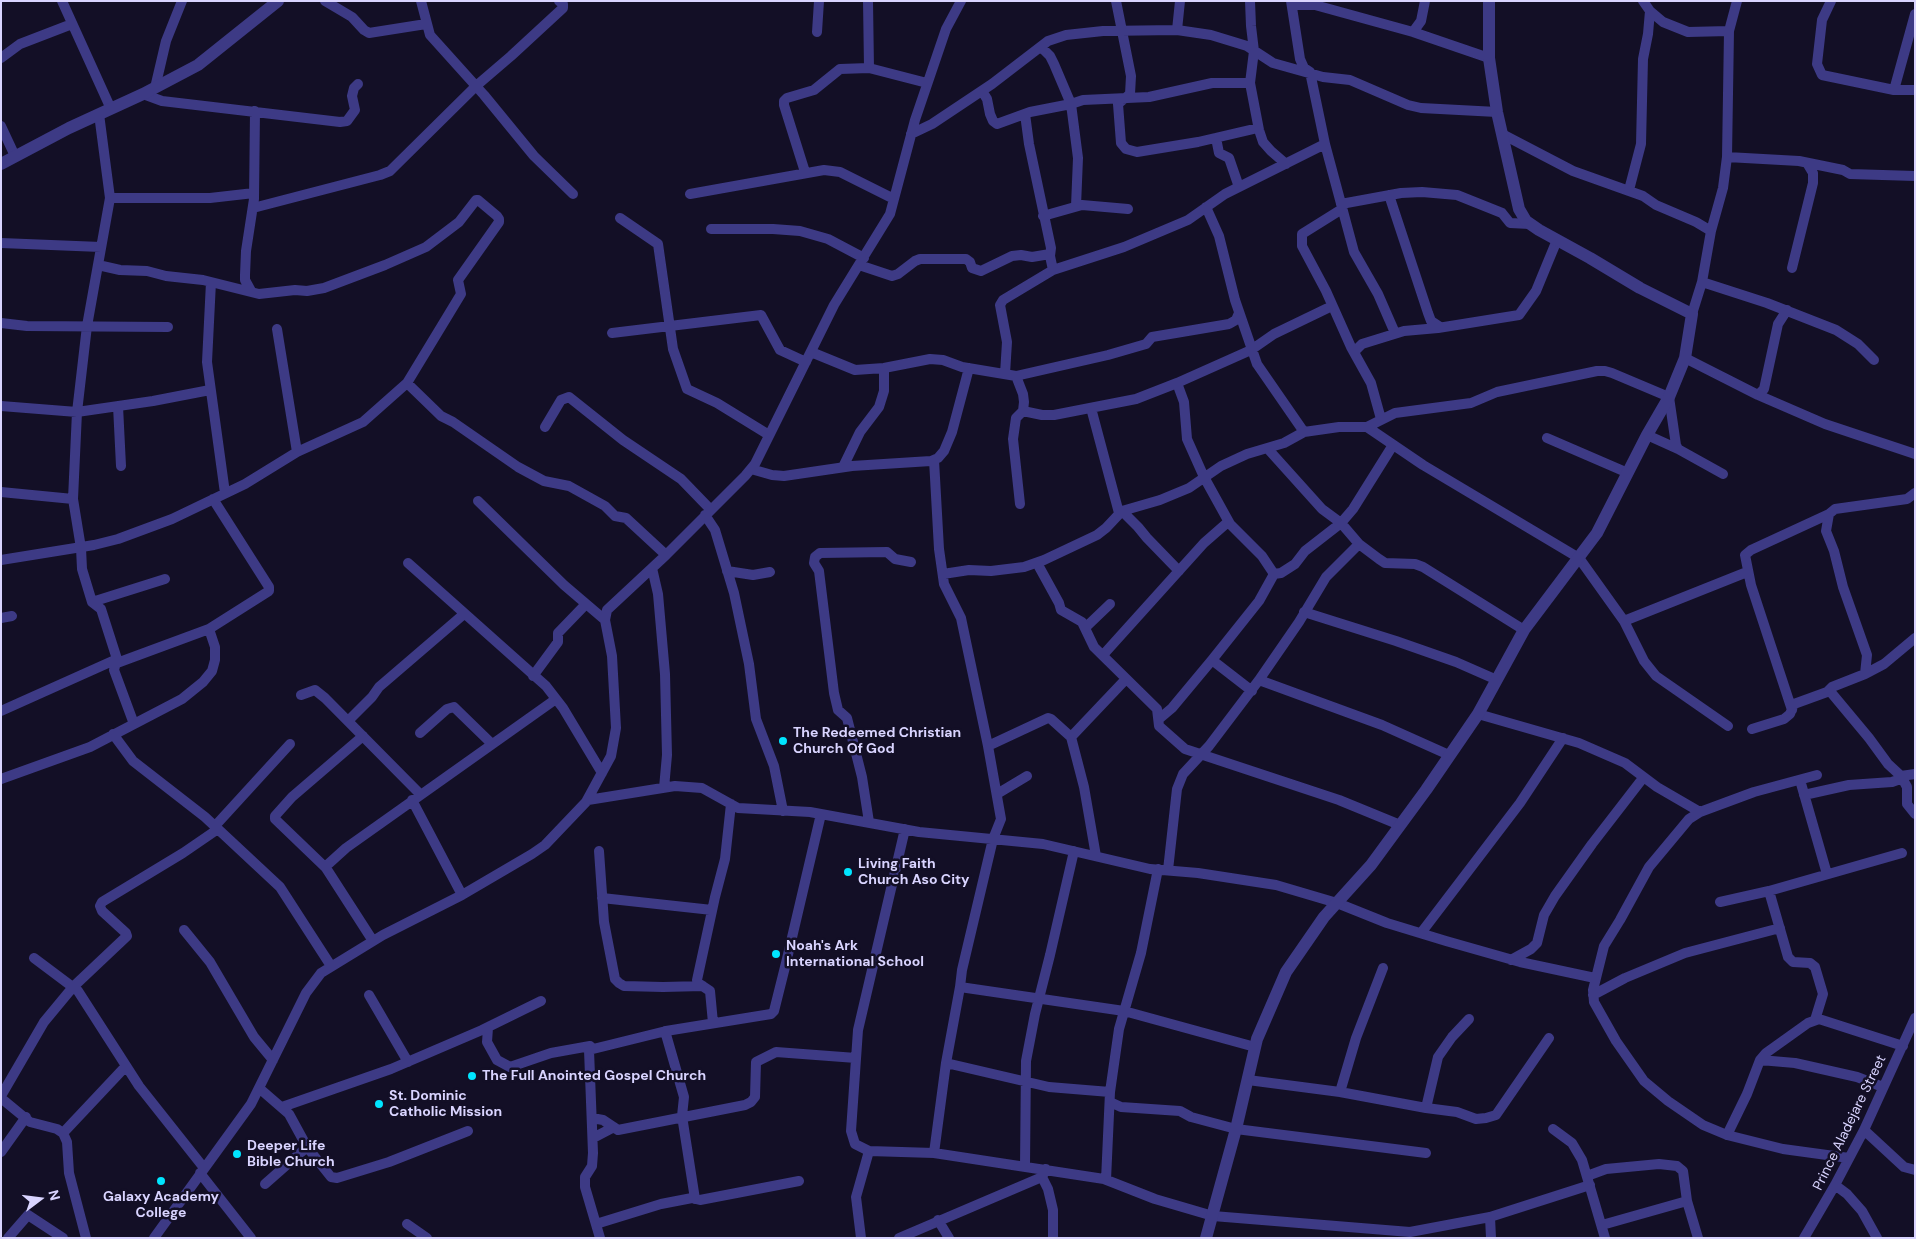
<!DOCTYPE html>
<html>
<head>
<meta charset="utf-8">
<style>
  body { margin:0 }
  #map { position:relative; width:1916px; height:1239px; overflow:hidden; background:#130f26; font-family:"DM Sans",sans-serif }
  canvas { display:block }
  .frame { position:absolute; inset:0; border:2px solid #d9d4ff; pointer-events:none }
  .north { position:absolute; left:15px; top:1174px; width:50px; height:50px; -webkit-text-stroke:4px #130f26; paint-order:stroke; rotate:75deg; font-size:14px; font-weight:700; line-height:20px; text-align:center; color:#d9d4ff }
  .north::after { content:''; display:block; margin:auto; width:18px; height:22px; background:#d9d4ff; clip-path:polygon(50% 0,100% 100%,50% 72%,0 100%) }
</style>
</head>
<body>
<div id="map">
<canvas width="1916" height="1239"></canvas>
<div class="frame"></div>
<div class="north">N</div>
</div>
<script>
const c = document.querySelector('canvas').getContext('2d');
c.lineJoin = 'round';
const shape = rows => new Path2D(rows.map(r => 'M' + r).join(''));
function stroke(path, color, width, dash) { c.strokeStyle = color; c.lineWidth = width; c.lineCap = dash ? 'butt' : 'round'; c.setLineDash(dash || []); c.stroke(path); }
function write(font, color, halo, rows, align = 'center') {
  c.font = font + ' "DM Sans",sans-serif'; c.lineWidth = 5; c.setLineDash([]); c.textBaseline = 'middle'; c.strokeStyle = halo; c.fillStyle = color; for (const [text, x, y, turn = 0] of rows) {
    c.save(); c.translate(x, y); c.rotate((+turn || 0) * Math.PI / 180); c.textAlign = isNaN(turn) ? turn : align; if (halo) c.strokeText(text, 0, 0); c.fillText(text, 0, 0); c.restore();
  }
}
const minor = shape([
  [62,1,111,109],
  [325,1,352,17,364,30,369,33,426,24],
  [421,1,430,35,484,95,534,156,573,194],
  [868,1,869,68],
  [1116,1,1131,76,1130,94,1118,104,1121,143,1126,149,1137,152,1198,142,1258,128],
  [1250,1,1251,26,1254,51,1250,83,1259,130,1263,142,1271,151,1286,164],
  [1291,1,1300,59,1304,68,1310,72,1325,144,1354,252,1378,294,1395,333],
  [1643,1,1650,11,1663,22,1688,32,1729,31],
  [1831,1,1822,20,1817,64,1822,75,1894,90,1915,90],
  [1292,5,1315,5,1413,32,1489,58],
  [1177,30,1180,1],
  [817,32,819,1],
  [1413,32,1421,21,1425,1],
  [1041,47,1050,56,1054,64,1071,104,1078,158,1076,206],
  [1,58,20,44,72,24],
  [155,88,166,41,182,1],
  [1894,90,1915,14],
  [982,91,987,99,990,114,993,121,997,124,1030,112,1071,104,1083,100,1149,97,1212,83,1250,83],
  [143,94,162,101,340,122,347,121,355,110,352,96,354,88,358,84],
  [99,114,110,198,87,326,77,412,73,499,81,548,82,569,92,602,101,609,117,659,114,670,134,724],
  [1025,114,1029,144,1051,248,1050,256,1053,270],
  [1,126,15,156],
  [911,134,932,124,992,84,1048,41,1066,35,1103,31,1177,30,1211,35,1247,46,1273,63,1323,77,1350,80,1408,105,1421,108,1497,112],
  [1502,134,1573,171,1643,196,1656,205,1696,222,1711,231],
  [1216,138,1219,153,1229,158,1239,187],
  [1727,157,1799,161,1843,170,1850,174,1915,176],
  [805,172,784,105,784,101,787,98,814,90,840,69,869,68,927,83],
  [1629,190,1641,144,1643,59,1648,34,1650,11],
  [690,194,824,170,840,172,894,199],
  [1389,195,1428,313,1431,321,1440,327],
  [110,198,210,198,254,193],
  [1341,204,1401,193,1422,192,1457,195,1502,213,1510,223,1530,224],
  [1206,207,1219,236,1235,300,1257,364,1304,432],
  [253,208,380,175,390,171,476,86,511,56,563,8,563,4,559,1],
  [1342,209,1302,234,1302,246,1326,291,1351,347,1371,383,1381,419],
  [1043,216,1082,205,1128,209],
  [620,218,658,244,673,349,687,389,717,403,769,435],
  [711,229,773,229,800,231,828,239,864,258],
  [1,243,101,247],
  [859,265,892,276,898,274,915,261,920,259,966,259,970,262,972,268,981,271,1012,256,1021,255,1032,257,1050,254],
  [1792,268,1813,183,1813,173,1807,163],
  [211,282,207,362,225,493],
  [1702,282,1767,303,1836,330,1858,344,1874,360],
  [251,291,245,280,245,275,246,251,254,199,255,111],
  [1692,314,1702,282,1711,231,1723,188,1727,157,1729,31,1737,1],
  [1,323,27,326,168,327],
  [277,329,297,452],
  [612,333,761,315,780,350,806,362],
  [811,352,855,370,884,368,930,359,943,360,962,367,1016,376,1108,355,1146,344,1152,337,1229,324,1236,320,1239,313],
  [1354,352,1362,344,1404,331,1438,328,1519,315,1536,291,1557,240],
  [1685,358,1758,395,1825,424,1915,454],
  [1005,374,1007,342,1000,305,1003,300,1053,270,1124,247,1188,220,1225,194,1325,144],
  [1016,376,1023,394,1024,402,1023,411,1016,418,1013,439,1020,504],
  [407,383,441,416,453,422,518,467,544,481,569,486,605,506,615,516,626,518,666,555],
  [1758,395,1764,389,1778,324,1787,310],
  [1,406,77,412,153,401,210,390],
  [118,406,121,466],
  [1091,408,1119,513],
  [1023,411,1042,415,1054,415,1136,399,1177,383,1251,350,1274,334,1332,306],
  [545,427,561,400,569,397,623,440,681,479,711,510],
  [1367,427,1423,465,1579,558,1624,621,1644,661,1656,676,1728,726],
  [1647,435,1678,449,1723,474],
  [1547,438,1628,473],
  [1268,449,1322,509,1341,523,1359,544,1379,559,1385,563,1415,564,1423,567,1524,630],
  [934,460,939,549,944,584,961,618,988,746,1001,819,993,839,962,970,960,987,946,1063,934,1153],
  [843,467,860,432,879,407,884,391,884,368],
  [751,469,772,475,784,476,852,466,931,461,938,458,944,451,952,432,969,368],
  [1,492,73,499],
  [478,501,564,585,605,620],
  [1122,511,1138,527,1147,538,1179,571],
  [1829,514,1826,531,1834,551,1843,587,1867,655,1865,674],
  [705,515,715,530,734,593,749,664,756,719,774,766,783,811],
  [1,560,94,545,118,539,172,519,245,484,297,452,363,422,407,383,461,294,458,280,499,222,499,219,497,216,478,200,476,200,459,222,426,247,385,265,324,288,307,291,295,290,259,294,203,280,166,276,147,271,120,270,98,265],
  [408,563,546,686,563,708,602,773],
  [1037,563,1059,603,1061,610,1082,622,1094,647,1157,709,1159,726,1185,749,1339,800,1400,825],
  [652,568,658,594,665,674,667,755,664,788],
  [727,571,753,575,770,572],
  [943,574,969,570,991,571,1024,567,1044,560,1097,535,1106,528,1122,511,1160,500,1189,488,1221,466,1247,454,1284,443,1304,432,1339,427,1367,427,1395,413,1471,403,1497,392,1597,371,1605,371,1612,373,1669,397,1676,445,1678,449],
  [1274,574,1281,573,1295,564,1305,551,1341,523,1353,509,1393,445],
  [92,602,165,579],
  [1304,612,1396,641,1456,662,1497,680],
  [1,618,12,616],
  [1624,621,1747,572],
  [1086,627,1110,604],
  [1103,655,1204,543,1228,522],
  [1212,660,1252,691],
  [117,663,209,629,269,591,269,587,213,499],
  [533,676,558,642,558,633,586,604],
  [1259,680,1382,725,1449,755],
  [1829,690,1869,738,1888,764,1901,776,1907,787,1907,804,1915,814],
  [301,695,315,690,325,698,420,794],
  [1792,710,1751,585,1745,555,1751,550,1829,514,1835,509,1907,499,1915,493],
  [1,711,117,659],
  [1478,714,1579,743,1625,763,1657,787,1700,812],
  [1159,719,1172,708,1212,660,1259,601,1274,574,1262,556,1230,524,1204,477,1187,439,1184,402,1177,383],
  [348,721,372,697,379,687,464,614],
  [1752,729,1784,719,1790,714,1794,704,1827,692,1832,687,1865,674,1884,664,1915,638],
  [420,733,447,709,454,707,492,744],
  [113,734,133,761,205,817,280,887,331,966],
  [363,736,292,797,275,816,275,819,326,868,373,941],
  [988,746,1048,718,1051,719,1071,737],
  [1817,775,1754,792,1700,812,1689,819,1649,867,1620,920,1604,946,1593,990,1594,1002,1616,1041,1644,1081,1668,1101,1703,1125,1727,1135,1783,1149,1849,1158],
  [1901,776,1915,774],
  [1,779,90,747,182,699,203,682,212,671,215,660,215,647,209,629],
  [1800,780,1827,874],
  [997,794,1027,776],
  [1804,795,1849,785,1892,782,1903,778],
  [412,800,462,895],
  [588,800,675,786,702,788,738,808,810,812,919,832,1043,844,1150,869,1198,873,1276,885,1337,903,1387,923,1446,941,1520,962,1595,978],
  [869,822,862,777,847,718,838,710,834,693,819,571,814,563,815,557,820,553,887,552,895,559,911,562],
  [215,826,290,744],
  [905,829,858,1030,851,1131,855,1144,869,1151,934,1153,1104,1179,1155,1199,1213,1216,1410,1232,1490,1217,1590,1185],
  [599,851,604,922,615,979,619,983,624,986,663,987,703,986],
  [1096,856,1084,787,1071,737,1126,679],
  [325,867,346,848,556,699],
  [1168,870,1177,789,1183,774,1209,746,1259,680,1299,622,1326,577,1359,544],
  [1769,891,1788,957,1793,962,1810,963,1815,967,1823,994,1815,1020],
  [602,898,712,910],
  [1720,902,1769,891,1902,853],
  [184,930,210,962,254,1037,273,1060],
  [1421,933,1520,803,1563,738],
  [34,958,78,991,139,1086,204,1168],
  [1511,960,1531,949,1537,943,1544,915,1555,896,1592,844,1643,778],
  [960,987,1124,1011,1255,1047],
  [369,995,408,1062],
  [1593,995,1625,978,1685,953,1780,928],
  [713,1023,710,991,698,983,697,980,715,897,725,859,731,804],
  [488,1028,487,1042,497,1060,510,1067,551,1053,590,1046,592,1048],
  [665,1031,684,1097,682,1116,695,1199],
  [1760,1060,1795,1063,1857,1077,1883,1087],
  [946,1063,1049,1087,1110,1092],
  [1248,1080,1340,1092,1426,1108,1457,1112,1476,1119,1486,1118,1496,1115,1549,1038],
  [259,1088,289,1114,307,1147,331,1177,337,1178,389,1162,468,1131],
  [1340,1092,1356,1038,1383,968],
  [1,1096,44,1022,73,987,127,936,126,933,102,911,100,906,102,902,183,853,218,829],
  [1,1098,30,1122,57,1129,63,1133,67,1142,69,1173,86,1238],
  [1110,1102,1121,1107,1180,1111,1191,1117,1236,1129,1426,1153],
  [282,1107,391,1069,482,1030,541,1001],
  [1426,1108,1438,1057,1452,1037,1469,1019],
  [592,1118,603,1120,618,1130,745,1105,751,1102,755,1097,756,1062,776,1052,856,1058],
  [1553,1129,1572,1143,1582,1160,1605,1238],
  [1864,1130,1904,1167,1915,1170],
  [63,1133,126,1066],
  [1727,1135,1747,1094,1760,1060,1766,1053,1808,1023,1819,1019,1903,1046],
  [593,1138,614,1127],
  [1,1152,26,1117],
  [1025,1166,1026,1061,1035,1014,1050,955,1074,851],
  [200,1173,251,1238],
  [1587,1176,1606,1169,1659,1164,1677,1166,1683,1171,1687,1201,1698,1238],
  [1042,1177,1048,1189,1053,1210,1053,1238],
  [1106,1180,1110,1092,1119,1029,1141,953,1158,869],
  [265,1184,307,1147],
  [1835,1185,1847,1194,1862,1211,1877,1238],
  [1490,1217,1491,1238],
  [938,1220,949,1238],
  [407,1224,427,1238],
  [596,1224,661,1204,692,1198,700,1200,799,1181],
  [1602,1225,1687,1201],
  [8,1238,28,1215,63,1238],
  [154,1238,251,1104,306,993,321,973,383,935,462,895,532,854,545,845,586,802,611,756,616,728,612,656,605,620,607,610,666,555,745,476,755,464,834,305,890,214,915,120,946,29,961,1],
  [600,1238,585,1187,585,1177,592,1166,593,1153,589,1050,666,1031,771,1014,774,1011,786,963,821,814],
  [861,1238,856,1197,869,1151],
  [899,1238,1042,1177,1046,1169],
  [1804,1238,1835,1185,1864,1130,1915,1018]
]);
const tertiary = shape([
  [1,164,69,128,143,94,198,65,278,1],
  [1206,1238,1236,1129,1257,1039,1286,972,1324,917,1371,865,1426,790,1478,714,1524,630,1597,533,1647,435,1669,397,1685,358,1692,314,1640,288,1590,258,1539,230,1526,221,1519,209,1497,112,1489,58,1489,1]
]);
const markers = [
  [783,741,5,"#00e5ff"],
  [848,872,5,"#00e5ff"],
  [776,954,5,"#00e5ff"],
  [472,1076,5,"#00e5ff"],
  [379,1104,5,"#00e5ff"],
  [237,1154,5,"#00e5ff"],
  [161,1181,5,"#00e5ff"]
];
const poiNames = [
  ["The Redeemed Christian",793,733],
  ["Church Of God",793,749],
  ["Living Faith",858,864],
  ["Church Aso City",858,880],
  ["Noah's Ark",786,946],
  ["International School",786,962],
  ["The Full Anointed Gospel Church",482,1076],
  ["St. Dominic",389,1096],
  ["Catholic Mission",389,1112],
  ["Deeper Life",247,1146],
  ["Bible Church",247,1162],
  ["Galaxy Academy",161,1197,"center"],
  ["College",161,1213,"center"]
];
const streetNames = [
  ["Prince Aladejare Street",1850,1123,-64]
];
stroke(minor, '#3d3a85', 10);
stroke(tertiary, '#3d3a85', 12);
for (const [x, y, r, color] of markers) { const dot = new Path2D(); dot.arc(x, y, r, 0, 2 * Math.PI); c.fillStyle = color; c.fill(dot); stroke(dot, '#130f26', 2); }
write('bold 14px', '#d9d4ff', '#130f26', poiNames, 'left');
write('14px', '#d9d4ff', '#130f26', streetNames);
</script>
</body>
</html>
